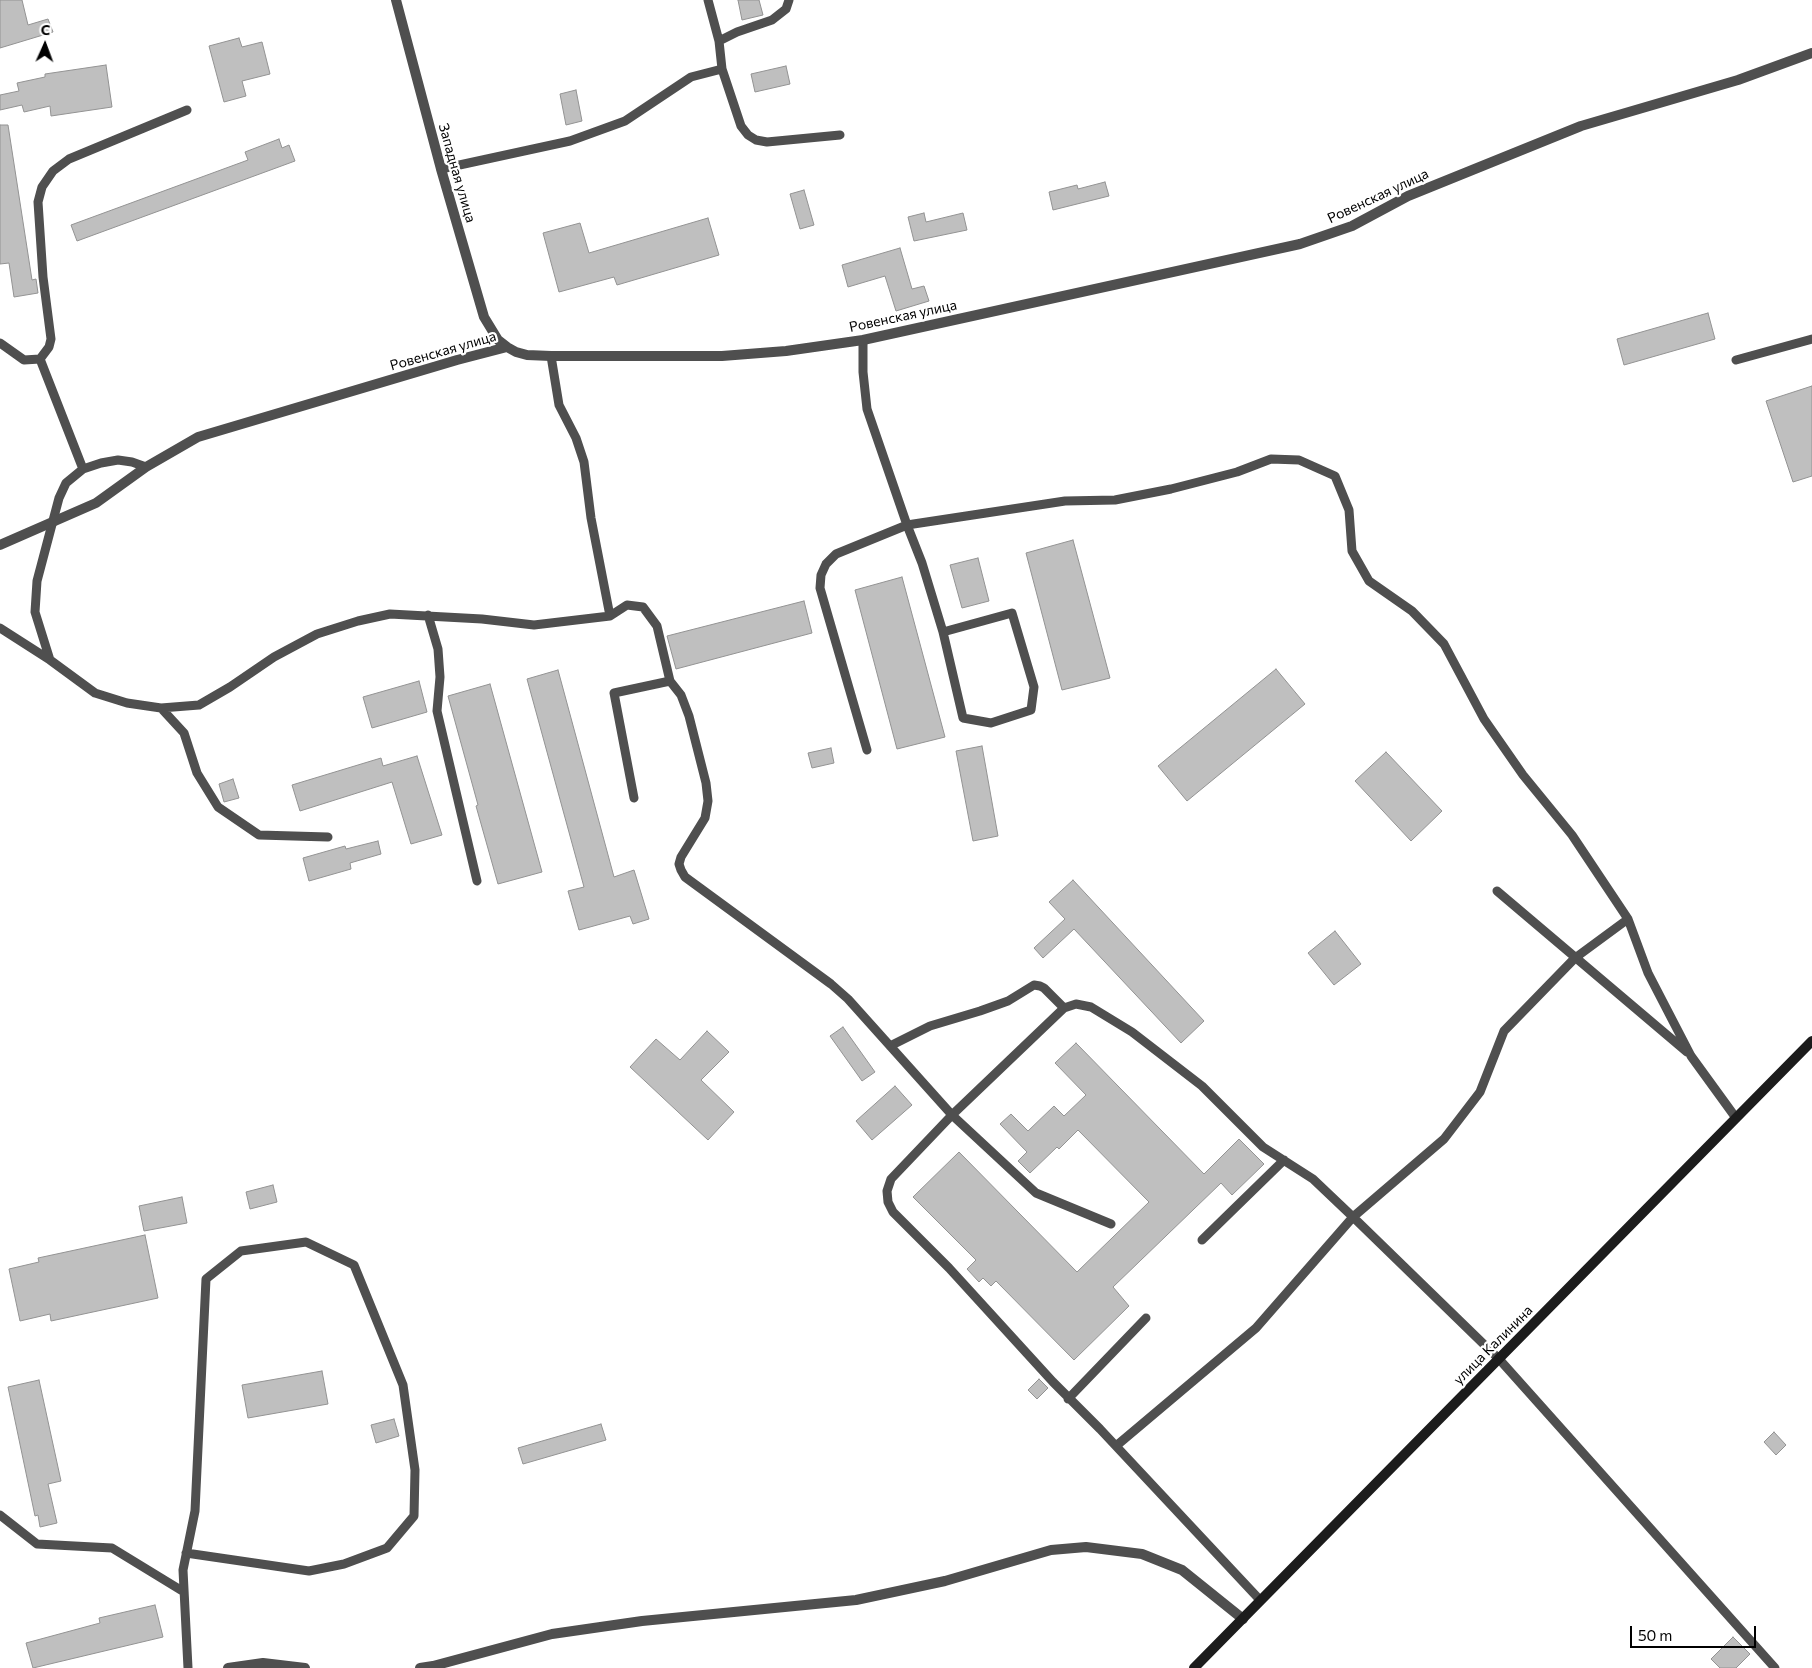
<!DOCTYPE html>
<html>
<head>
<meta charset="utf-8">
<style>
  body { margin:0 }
  #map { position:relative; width:1812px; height:1668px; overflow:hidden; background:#fff; font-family:Commissioner,sans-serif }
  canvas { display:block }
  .north { position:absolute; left:20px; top:20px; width:50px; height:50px; -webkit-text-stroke:4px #fff; paint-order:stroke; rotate:2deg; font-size:14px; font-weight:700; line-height:20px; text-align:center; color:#000 }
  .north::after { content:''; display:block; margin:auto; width:18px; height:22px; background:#000; clip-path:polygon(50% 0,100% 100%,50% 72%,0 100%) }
  .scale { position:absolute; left:1630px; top:1626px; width:126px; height:22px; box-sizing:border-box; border:2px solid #000; border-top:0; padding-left:6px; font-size:15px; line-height:18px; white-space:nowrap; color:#000; -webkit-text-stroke:4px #fff; paint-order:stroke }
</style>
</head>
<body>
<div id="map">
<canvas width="1812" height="1668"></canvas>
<div class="north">С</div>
<div class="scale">50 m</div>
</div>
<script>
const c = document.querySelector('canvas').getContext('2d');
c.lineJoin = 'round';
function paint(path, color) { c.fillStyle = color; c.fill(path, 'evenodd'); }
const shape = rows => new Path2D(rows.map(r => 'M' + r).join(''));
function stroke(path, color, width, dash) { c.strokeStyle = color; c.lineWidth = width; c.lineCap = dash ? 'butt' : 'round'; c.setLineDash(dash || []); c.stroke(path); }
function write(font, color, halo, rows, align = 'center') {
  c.font = font + ' Commissioner,sans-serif'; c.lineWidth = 4.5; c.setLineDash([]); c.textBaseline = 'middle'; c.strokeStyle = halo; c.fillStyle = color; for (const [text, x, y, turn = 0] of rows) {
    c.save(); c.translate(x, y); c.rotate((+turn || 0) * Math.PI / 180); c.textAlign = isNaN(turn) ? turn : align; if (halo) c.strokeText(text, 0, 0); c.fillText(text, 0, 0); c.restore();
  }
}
const building = shape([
  [0,0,22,0,28,25,48,19,53,32,0,48,0,0],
  [738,0,759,0,763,15,742,20,738,0],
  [239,38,242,47,262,42,270,74,242,81,246,96,224,102,209,46,239,38],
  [106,65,112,107,51,116,50,106,24,112,22,105,0,110,0,95,19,91,17,83,45,77,45,74,106,65],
  [786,66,790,84,755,92,751,74,786,66],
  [576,90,582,121,566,125,560,94,576,90],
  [0,125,8,125,32,280,36,279,38,293,14,297,9,263,0,264,0,125],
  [279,139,282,148,289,145,295,161,77,241,71,225,248,160,245,152,279,139],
  [1105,182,1109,196,1053,210,1049,192,1077,185,1078,189,1105,182],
  [804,190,814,225,800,229,790,194,804,190],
  [924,213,926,222,963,213,967,230,914,241,908,217,924,213],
  [708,218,719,255,617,285,614,277,559,292,543,233,580,223,589,253,708,218],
  [900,248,912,289,924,286,929,301,896,311,885,276,848,287,842,265,900,248],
  [1708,313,1715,339,1624,365,1617,339,1708,313],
  [1812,386,1812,476,1793,482,1766,401,1812,386],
  [1073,540,1110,678,1062,690,1026,553,1073,540],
  [978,558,989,601,962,608,950,565,978,558],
  [902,577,945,737,897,749,855,590,902,577],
  [804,601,812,633,676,669,667,636,804,601],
  [1276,669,1305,704,1187,801,1158,766,1276,669],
  [558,670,614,877,634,870,649,919,633,924,630,916,579,930,568,891,584,887,527,679,558,670],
  [419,681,427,712,372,728,363,697,419,681],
  [490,684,542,872,498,884,476,806,478,805,448,696,490,684],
  [982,746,998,836,973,841,956,751,982,746],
  [831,748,834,763,812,768,808,753,831,748],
  [1386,752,1442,811,1411,841,1355,781,1386,752],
  [417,756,442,835,411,844,392,782,300,811,292,785,381,758,383,766,417,756],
  [233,779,239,798,224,802,219,784,233,779],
  [378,841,381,854,350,863,351,869,309,881,303,858,345,846,346,849,378,841],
  [1073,880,1204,1021,1181,1043,1074,929,1043,958,1034,948,1065,919,1049,902,1073,880],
  [1335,931,1361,964,1334,985,1308,953,1335,931],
  [843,1027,875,1072,862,1081,830,1036,843,1027],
  [707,1031,729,1052,701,1080,734,1112,708,1140,630,1067,656,1039,680,1060,707,1031],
  [1076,1043,1204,1174,1239,1139,1264,1164,1232,1195,1221,1183,1113,1287,1129,1306,1074,1360,996,1281,991,1286,983,1278,979,1282,967,1269,976,1260,913,1197,959,1152,1077,1272,1149,1202,1078,1130,1059,1149,1057,1147,1030,1173,1018,1161,1027,1152,1000,1124,1011,1114,1028,1131,1054,1106,1064,1116,1086,1095,1055,1063,1076,1043],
  [895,1086,912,1105,872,1140,856,1121,895,1086],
  [273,1185,277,1202,250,1209,246,1192,273,1185],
  [182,1197,187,1223,144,1231,139,1206,182,1197],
  [145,1235,158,1298,51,1321,50,1314,20,1321,9,1269,39,1262,38,1258,145,1235],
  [322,1371,328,1404,248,1418,242,1385,322,1371],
  [1039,1379,1048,1388,1037,1399,1028,1390,1039,1379],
  [39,1380,61,1481,48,1484,57,1523,40,1527,38,1515,35,1516,8,1387,39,1380],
  [394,1419,399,1436,376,1443,371,1425,394,1419],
  [601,1424,606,1440,523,1464,518,1448,601,1424],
  [1774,1432,1786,1445,1776,1455,1764,1442,1774,1432],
  [155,1605,163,1637,33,1668,26,1643,100,1623,99,1618,155,1605],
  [1733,1637,1750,1654,1736,1668,1720,1668,1711,1659,1733,1637]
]);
const service = shape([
  [719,41,737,32,772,20,786,9,789,0],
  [722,69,741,126,748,135,756,140,767,142,840,135],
  [441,169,570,141,625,121,691,77,722,69,719,41,708,0],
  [863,340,863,372,867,409,907,525,1065,501,1115,500,1171,489,1237,472,1271,459,1299,460,1335,476,1349,510,1352,551,1369,581,1412,611,1444,644,1484,719,1523,775,1572,835,1628,919,1648,973,1691,1056,1736,1118],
  [0,343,24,360,40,359,83,469],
  [551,356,559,405,576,438,584,462,591,518,610,616],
  [40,359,49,347,51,339,43,277,38,202,42,187,53,171,69,159,187,110],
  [1736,360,1812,339],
  [146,467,132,462,118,460,101,463,83,469,66,483,59,498,37,581,35,612,50,660,95,693,127,703,161,708,199,705,230,687,274,657,317,634,358,621,390,614,482,619,534,625,610,616,627,605,643,607,657,626,670,681,681,695,689,716,706,783,708,801,705,818,681,857,679,864,681,870,685,877,831,984,848,999,952,1115,1036,1193,1111,1224],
  [428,615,438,649,440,677,437,711,477,881],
  [0,628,50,660],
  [161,708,184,733,197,773,218,807,259,835,328,837],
  [867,750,820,588,821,575,826,564,836,554,907,525,922,563,943,632,963,718,991,723,1031,710,1034,687,1012,613,943,632],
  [634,798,614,693,670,681],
  [1497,891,1687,1052],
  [890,1046,930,1026,980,1011,1008,1001,1034,985,1040,986,1044,988,1064,1008],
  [1202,1240,1284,1160],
  [1068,1399,1146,1318],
  [1116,1446,1256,1328,1353,1217,1444,1139,1480,1092,1504,1031,1575,958,1628,919],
  [0,1515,37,1544,112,1548,184,1592],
  [186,1553,309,1571,344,1564,387,1548,414,1516,415,1470,403,1385,354,1265,306,1242,241,1251,206,1279,195,1511,183,1570,188,1668],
  [1260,1600,1100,1429,1053,1382,949,1268,893,1212,888,1202,887,1191,891,1179,952,1115,1064,1008,1076,1004,1091,1007,1132,1032,1202,1086,1263,1147,1313,1179,1353,1217,1499,1359,1775,1668]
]);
const minor = shape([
  [396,0,441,169,484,317,498,340,507,347,516,352,527,355,551,356,722,356,786,351,863,340,1300,244,1352,226,1408,196,1581,126,1738,80,1812,53],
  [0,545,96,503,146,467,198,437,457,360,507,347],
  [228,1668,263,1663,305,1668],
  [420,1668,433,1666,552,1634,642,1621,856,1600,945,1581,1051,1550,1086,1547,1142,1554,1182,1570,1243,1619]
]);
const secondary = shape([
  [1194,1668,1812,1041]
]);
const streetNames = [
  ["Западная улица",457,173,74],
  ["Ровенская улица",1378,196,-25],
  ["Ровенская улица",903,316,-12],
  ["Ровенская улица",443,351,-16],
  ["улица Калинина",1493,1345,-45]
];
paint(building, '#bfbfbf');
stroke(building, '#939393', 1);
stroke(service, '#4f4f4f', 9);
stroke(minor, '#4f4f4f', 10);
stroke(secondary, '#1c1c1c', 10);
write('14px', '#000', '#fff', streetNames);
</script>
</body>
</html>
